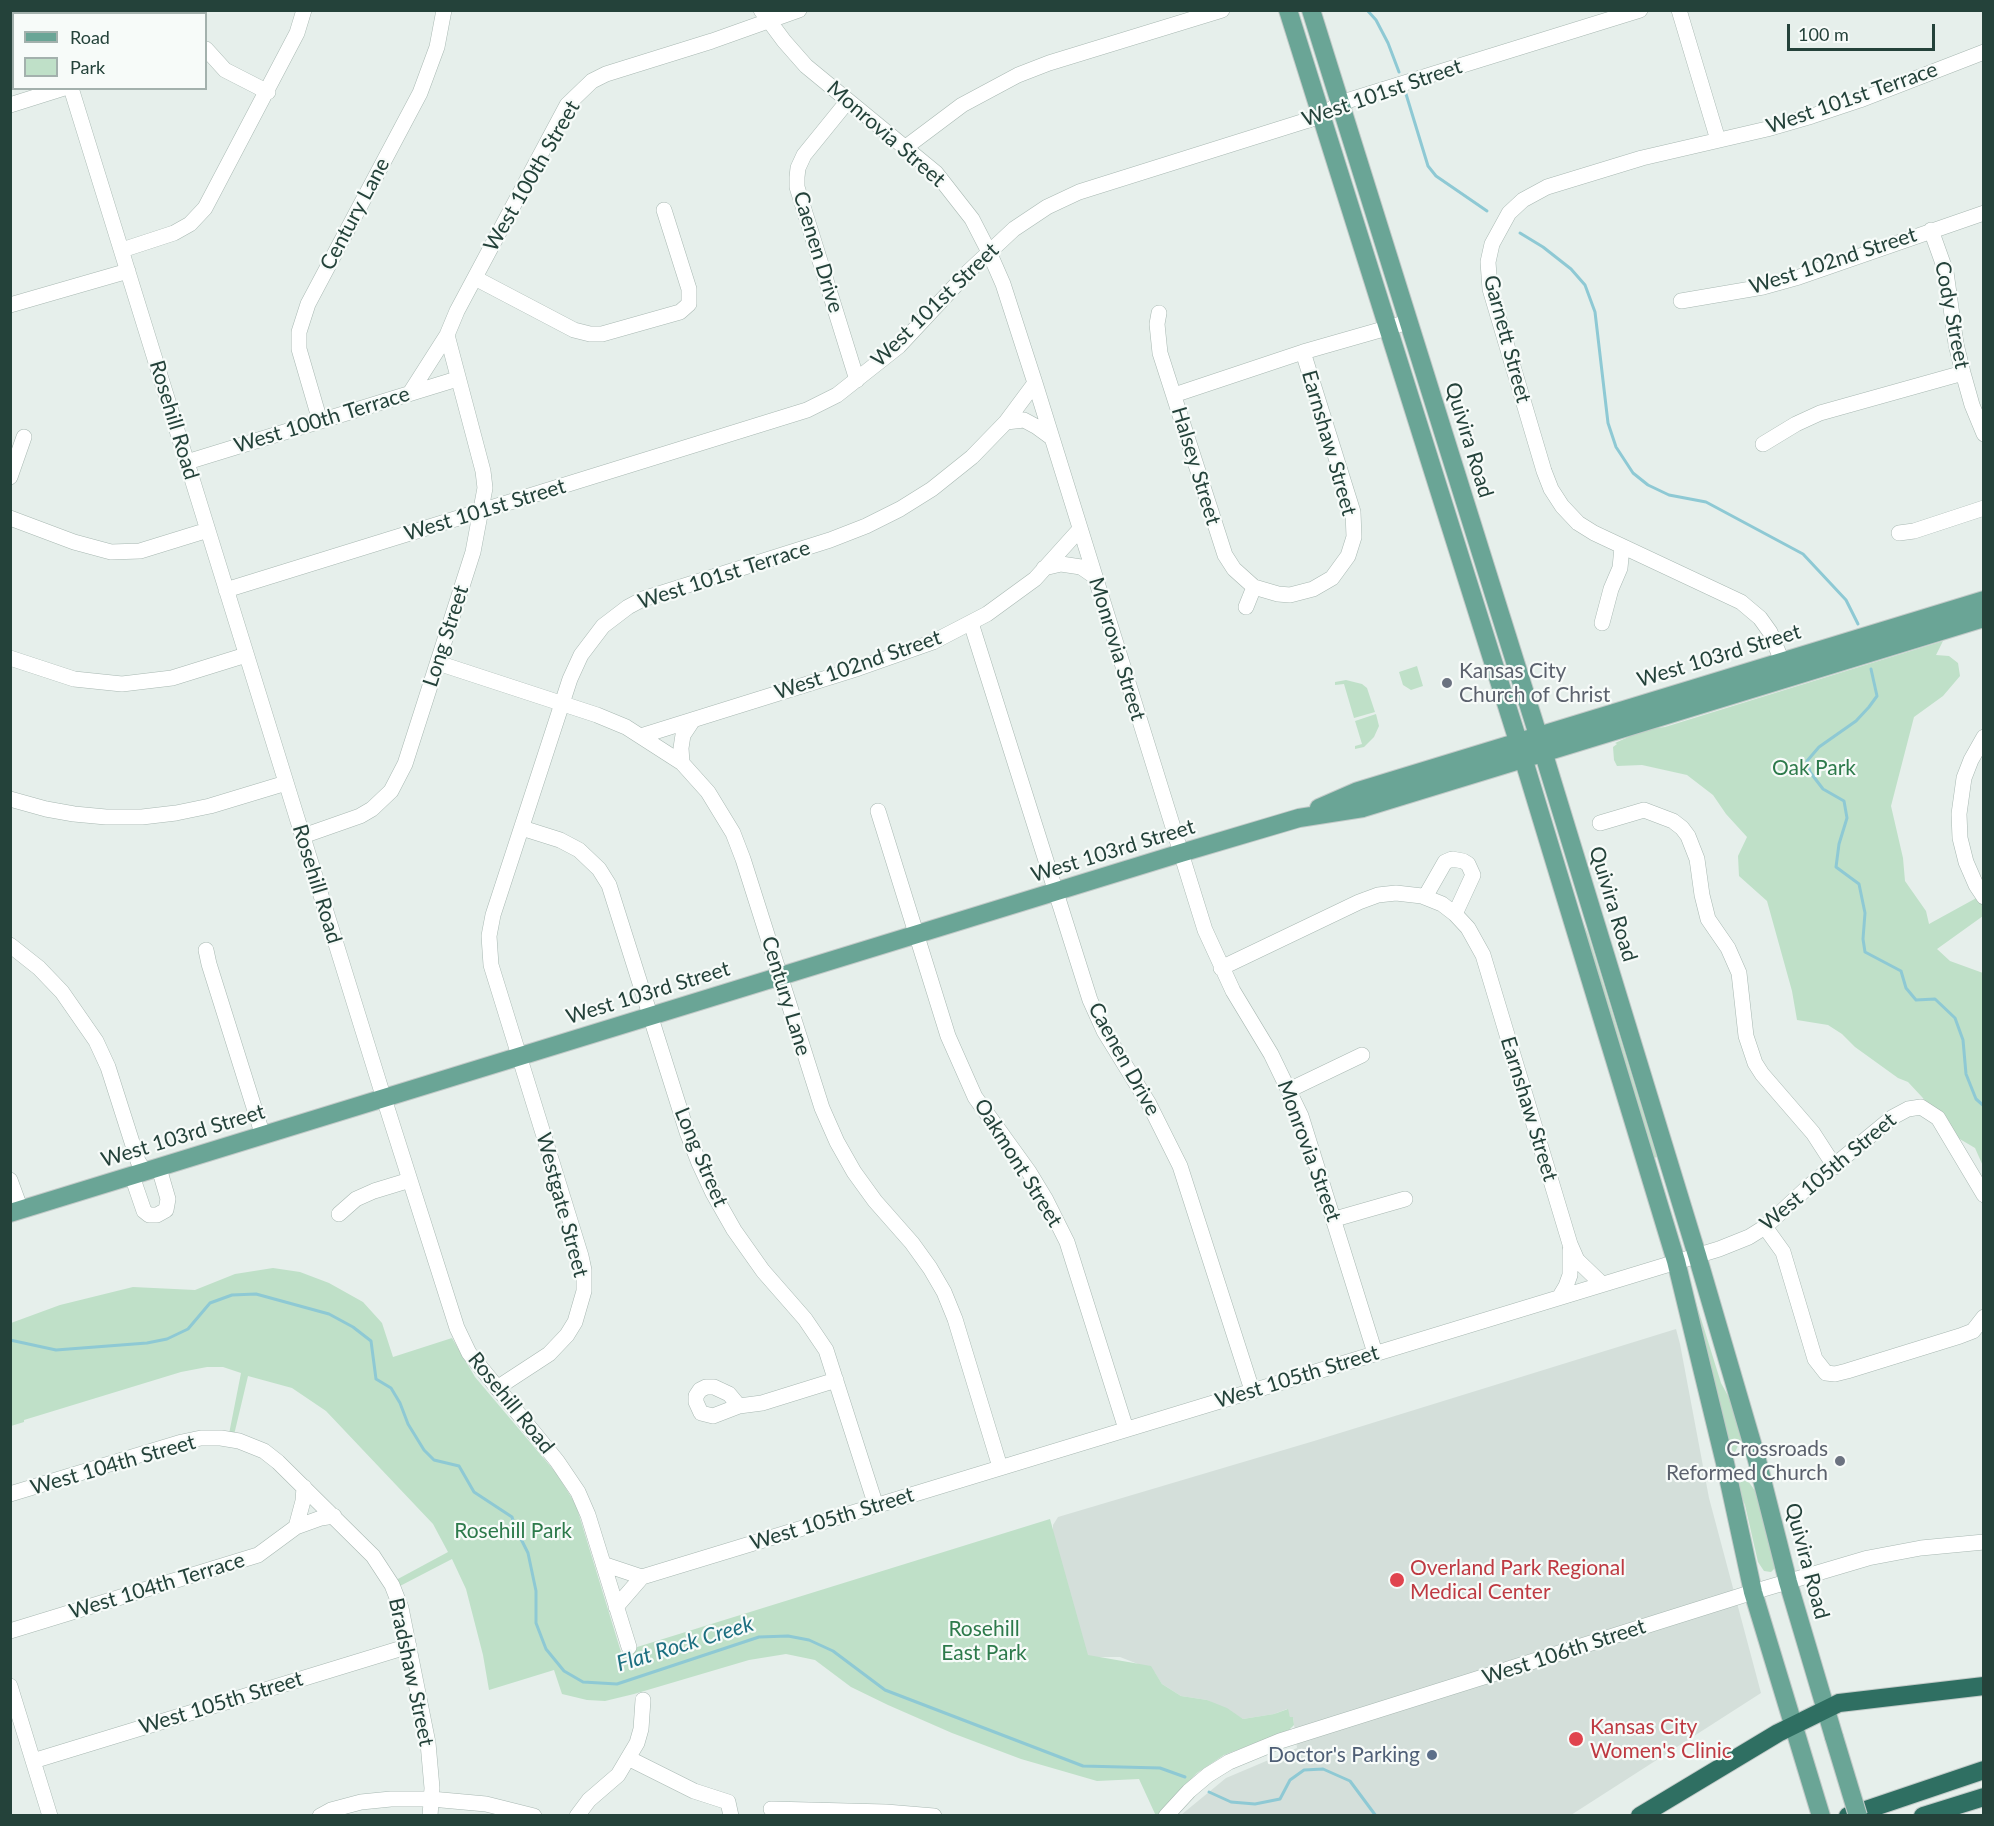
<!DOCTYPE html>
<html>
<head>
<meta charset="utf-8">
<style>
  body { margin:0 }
  #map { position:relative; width:1994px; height:1826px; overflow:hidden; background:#e6efeb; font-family:Lato,sans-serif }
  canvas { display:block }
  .frame { position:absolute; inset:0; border:12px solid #24423a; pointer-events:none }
  .legend { position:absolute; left:12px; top:12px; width:195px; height:78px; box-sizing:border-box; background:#f7fbf9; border:2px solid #a3b1ad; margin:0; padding:8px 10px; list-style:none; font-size:18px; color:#24423a }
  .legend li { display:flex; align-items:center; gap:12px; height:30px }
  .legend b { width:30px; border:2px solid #a3b1ad }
  .scale { position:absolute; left:1787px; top:24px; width:148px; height:27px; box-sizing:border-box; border:3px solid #24423a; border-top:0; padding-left:8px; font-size:18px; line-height:21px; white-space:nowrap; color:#24423a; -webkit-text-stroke:4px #f7fbf9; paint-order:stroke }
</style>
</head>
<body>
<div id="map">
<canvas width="1994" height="1826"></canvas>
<div class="frame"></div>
<ul class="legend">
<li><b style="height:8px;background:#6aa596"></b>Road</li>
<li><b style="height:16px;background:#bfe0c8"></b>Park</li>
</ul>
<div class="scale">100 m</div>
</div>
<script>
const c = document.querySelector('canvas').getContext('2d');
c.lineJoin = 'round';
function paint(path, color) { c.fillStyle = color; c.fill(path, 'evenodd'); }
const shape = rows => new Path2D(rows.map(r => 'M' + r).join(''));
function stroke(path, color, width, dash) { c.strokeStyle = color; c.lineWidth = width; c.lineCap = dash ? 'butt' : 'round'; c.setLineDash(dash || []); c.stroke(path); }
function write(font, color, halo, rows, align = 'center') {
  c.font = font + ' Lato,sans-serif'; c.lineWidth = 4.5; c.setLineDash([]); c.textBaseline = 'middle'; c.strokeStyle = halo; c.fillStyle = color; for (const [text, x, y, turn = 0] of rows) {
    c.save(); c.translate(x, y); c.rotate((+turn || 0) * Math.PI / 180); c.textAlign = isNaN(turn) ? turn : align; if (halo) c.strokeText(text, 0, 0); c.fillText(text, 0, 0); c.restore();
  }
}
const built = shape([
  [1676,1329,1680,1344,1709,1498,1761,1693,1571,1815,1181,1815,1226,1778,1297,1748,1293,1717,1290,1717,1287,1709,1274,1714,1243,1719,1207,1700,1181,1696,1162,1684,1155,1673,1143,1666,1120,1657,1086,1657,1053,1537,1053,1525,1058,1517,1314,1441]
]);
const green = shape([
  [1943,641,1936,655,1949,656,1958,663,1960,676,1943,696,1914,717,1891,806,1903,858,1905,881,1926,911,1929,924,1980,896,1983,901,1983,916,1937,949,1950,961,1983,973,1983,1166,1975,1148,1953,1135,1922,1097,1908,1082,1898,1078,1855,1047,1842,1034,1828,1025,1797,1020,1792,991,1767,901,1739,876,1738,856,1747,837,1726,814,1713,795,1687,775,1642,765,1617,766,1614,760,1613,747,1617,744,1615,743,1644,730,1665,727],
  [1417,666,1423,686,1411,690,1403,685,1399,672],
  [1346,680,1362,684,1367,688,1375,712,1354,718,1344,684,1335,685,1335,682],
  [1376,714,1379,726,1374,737,1364,747,1355,749,1355,746,1362,744,1355,721],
  [1580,915,1588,934,1657,1157,1654,1158,1650,1149],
  [273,1268,300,1272,329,1283,363,1302,382,1323,393,1357,452,1338,475,1377,557,1474,576,1505,621,1652,1050,1519,1088,1655,1151,1666,1162,1684,1181,1696,1207,1700,1227,1708,1243,1719,1274,1714,1288,1709,1290,1717,1293,1717,1294,1725,1289,1730,1224,1755,1197,1773,1156,1816,1139,1779,1097,1781,1021,1759,952,1733,888,1705,851,1687,815,1660,786,1654,749,1660,634,1694,605,1701,587,1700,562,1694,554,1670,489,1690,483,1655,466,1589,452,1559,400,1586,396,1580,448,1552,433,1524,326,1411,292,1388,248,1376,234,1435,229,1434,241,1373,223,1367,207,1367,181,1372,24,1420,24,1422,11,1426,11,1323,60,1305,133,1287,195,1290,235,1274],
  [1693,1293,1721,1383,1733,1405,1742,1438,1735,1452,1731,1451],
  [1741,1476,1748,1481,1756,1492,1776,1567,1771,1572,1764,1571,1758,1562,1745,1505,1738,1490,1736,1477]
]);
const stream = shape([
  [1367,10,1376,20,1388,43,1399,72],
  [1406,94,1428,166,1436,176,1487,211],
  [1520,233,1543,247,1571,269,1585,285,1595,312,1608,423,1616,447,1633,473,1648,485,1669,495,1706,502,1803,554,1846,600,1858,624],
  [1871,669,1877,696,1869,707,1856,721,1819,747,1807,761,1810,772,1823,789,1844,801,1847,818,1839,844,1836,867,1859,884,1865,913,1863,939,1865,952,1901,971,1906,988,1916,1000,1935,999,1955,1018,1963,1040,1966,1074,1976,1099,1984,1106],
  [10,1340,56,1350,147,1343,167,1339,188,1329,210,1303,232,1295,256,1294,329,1314,353,1327,371,1341,376,1379,391,1388,400,1403,408,1424,424,1450,434,1460,459,1466,474,1492,512,1517,515,1527,528,1553,536,1591,536,1623,546,1649,564,1671,583,1682,617,1684,759,1637,788,1636,809,1640,833,1651,885,1690,1083,1766,1160,1768,1185,1777],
  [1209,1792,1231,1802,1255,1804,1280,1799,1290,1780,1304,1770,1323,1769,1350,1781,1376,1816]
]);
const minor = shape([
  [47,10,48,14],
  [761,10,784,41,806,66,936,173,972,219,989,252,1003,284,1035,383,1205,930,1233,991,1271,1054,1301,1116,1375,1353],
  [1679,10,1718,140],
  [206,49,225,70,268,92],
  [71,88,381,1089,457,1328,469,1353,557,1461,578,1492,588,1515,629,1647],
  [847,102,804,155,798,168,797,177,797,187,806,216,857,380],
  [10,105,64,88],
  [906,147,962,105,1018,75,1049,63,1222,10],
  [1931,230,1946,272,1956,344,1963,373,1972,405,1984,434],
  [122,250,174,233,190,224,205,208,297,33,304,10],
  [475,278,574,330,590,334,602,334,680,312,689,304,689,289,664,210],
  [1681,301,1763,287,1799,277,1984,213],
  [10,305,128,271],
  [1159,313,1157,324,1160,353,1225,555,1234,569,1254,587,1278,594,1290,595,1313,589,1332,578,1348,556,1354,537,1353,512,1303,352],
  [410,393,447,335],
  [1174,395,1303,352,1408,322],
  [320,421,299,349,299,332,308,304,420,93,437,47,444,10],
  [1006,422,1024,420,1037,427,1052,438],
  [1763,444,1796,424,1820,413,1963,373],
  [187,462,457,379],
  [10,477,24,437],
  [10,518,74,542,111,552,140,551,208,530],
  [1899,533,1914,531,1984,508],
  [1044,568,1061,564,1081,567,1094,576],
  [226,590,807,410,837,395,899,346,968,272,1014,229,1047,207,1079,192,1321,116,1340,103,1640,10],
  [1246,607,1254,587],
  [971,623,1090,1000,1104,1031,1149,1104,1180,1166,1252,1390],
  [1602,623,1611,589,1620,568,1622,547],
  [10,658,74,679,122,684,172,678,246,655],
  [438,663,597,715,626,727,682,763,708,792,733,833,743,859,822,1108,837,1142,854,1172,875,1201,912,1243,930,1268,944,1292,955,1319,1000,1467],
  [1786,671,1770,632,1760,618,1741,602,1594,533,1578,523,1562,506,1551,489,1544,471,1490,289,1488,262,1492,244,1509,213,1523,200,1547,187,1642,158,1767,129,1812,116,1860,100,1984,52],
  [641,736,859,668,933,642,987,614,1035,579,1080,529],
  [1984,737,1971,760,1964,778,1959,814,1960,838,1966,862,1976,885,1984,897],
  [682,763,681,748,683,735,693,720],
  [10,799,46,809,74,814,106,817,142,817,176,813,210,806,286,783],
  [878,811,948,1036,975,1097,1029,1172,1046,1200,1067,1242,1126,1429],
  [1600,823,1644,810,1673,821,1682,828,1688,836,1697,859,1702,895,1708,919,1728,948,1739,973,1746,1036,1755,1063,1762,1074,1813,1133,1835,1167],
  [522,828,560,840,579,850,599,869,609,885,687,1132,699,1163,713,1193,734,1230,763,1271,805,1319,826,1350,876,1506],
  [303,836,360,816,372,809,391,791,405,764,473,552,485,488,483,471,447,335,457,311,567,105,592,81,606,74,712,41,799,10],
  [1425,897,1445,862,1452,859,1463,861,1468,864,1473,875,1455,914],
  [10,945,39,968,62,992,96,1041,108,1067,138,1161,145,1172],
  [206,950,209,964,263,1136],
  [1221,968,1359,902,1378,895,1396,893,1422,896,1442,904,1455,914,1468,928,1483,955,1570,1244,1577,1260,1601,1283],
  [1289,1090,1362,1055],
  [132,1176,144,1211,149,1215,157,1215,166,1210,168,1199,159,1168],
  [10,1180,21,1210],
  [339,1214,356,1199,374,1191,410,1180],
  [1335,1219,1405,1199],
  [1765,1227,1783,1252,1815,1359,1826,1373,1835,1374,1847,1371,1960,1336,1973,1331,1984,1317],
  [1560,1296,1566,1286,1570,1275,1570,1250],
  [497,1388,549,1354,567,1335,575,1322,584,1291,584,1270,581,1256,491,965,489,936,493,915,570,679,581,655,603,626,628,607,643,599,830,540,866,526,900,509,932,489,972,457,1006,422,1035,383],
  [739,1406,729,1394,714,1387,706,1387,700,1390,696,1396,696,1402,701,1413,713,1416,739,1406,762,1403,836,1380],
  [10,1494,182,1442,201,1438,221,1438,239,1441,264,1451,278,1462,373,1556,392,1585,401,1608,428,1743,432,1788,430,1816],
  [296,1527,303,1501,304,1487],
  [603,1564,642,1577],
  [616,1607,642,1577,1719,1249,1749,1237,1765,1227,1808,1187,1893,1117,1908,1109,1921,1107,1938,1118,1984,1195],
  [10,1631,258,1555,296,1527,321,1518,334,1516],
  [10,1686,50,1816],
  [628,1758,694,1791,728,1802,731,1816],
  [33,1761,409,1646],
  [771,1809,886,1812,934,1816],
  [320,1816,331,1810,361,1802,391,1799,431,1799,486,1804,534,1816],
  [577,1816,589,1800,618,1775,637,1743,641,1729,643,1700],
  [1166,1816,1189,1791,1208,1775,1229,1762,1280,1741,1753,1592,1868,1558,1921,1548,1984,1542]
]);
const major = shape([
  [1288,10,1518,741,1676,1261,1725,1463,1753,1592,1821,1816],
  [1311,10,1538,735,1697,1255,1757,1460,1788,1582,1834,1737],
  [1319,808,1358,791,1984,600],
  [10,1213,1181,853,1299,818,1363,808,1984,618]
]);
const highway = shape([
  [1640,1816,1778,1733,1839,1703,1984,1686],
  [1848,1816,1984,1770],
  [1923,1816,1984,1797]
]);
const majorBridge = shape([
  [1834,1737,1858,1816]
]);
const markers = [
  [1447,683,6,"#6b7280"],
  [1840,1461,6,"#6b7280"],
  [1397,1580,8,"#e0444e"],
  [1576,1739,8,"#e0444e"],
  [1432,1755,6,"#5c6f8a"]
];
const streetNames = [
  ["West 101st Street",1382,93,-19],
  ["West 101st Terrace",1852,98,-19],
  ["Monrovia Street",886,134,41],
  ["West 100th Street",532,176,-60],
  ["Century Lane",355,214,-62],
  ["Caenen Drive",818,252,73],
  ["West 102nd Street",1833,261,-18],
  ["West 101st Street",935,305,-44],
  ["Cody Street",1952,315,79],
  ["Garnett Street",1507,339,75],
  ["Rosehill Road",174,420,73],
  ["West 100th Terrace",322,420,-17],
  ["Quivira Road",1469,440,73],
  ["Earnshaw Street",1329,443,74],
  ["Halsey Street",1196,466,73],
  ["West 101st Street",485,510,-17],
  ["West 101st Terrace",724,575,-18],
  ["Long Street",446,636,-72],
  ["Monrovia Street",1117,649,73],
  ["West 103rd Street",1719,656,-17],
  ["West 102nd Street",858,665,-19],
  ["West 103rd Street",1113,851,-17],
  ["Rosehill Road",317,884,73],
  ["Quivira Road",1613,904,73],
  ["West 103rd Street",648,993,-17],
  ["Century Lane",786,996,73],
  ["Caenen Drive",1124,1059,61],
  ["Earnshaw Street",1529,1109,73],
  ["West 103rd Street",183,1136,-17],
  ["Monrovia Street",1309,1151,70],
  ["Long Street",701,1157,67],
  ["Oakmont Street",1018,1163,58],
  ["West 105th Street",1828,1172,-40],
  ["Westgate Street",562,1205,75],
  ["West 105th Street",1297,1377,-17],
  ["Rosehill Road",511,1403,51],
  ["West 104th Street",113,1465,-16],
  ["West 105th Street",832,1519,-17],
  ["Quivira Road",1807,1561,75],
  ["West 104th Terrace",157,1586,-17],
  ["West 106th Street",1564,1652,-18],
  ["Bradshaw Street",411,1672,78],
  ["West 105th Street",221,1703,-17]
];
const worshipNames = [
  ["Kansas City",1459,671],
  ["Church of Christ",1459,695],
  ["Crossroads",1828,1449,"right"],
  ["Reformed Church",1828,1473,"right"]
];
const parkNames = [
  ["Oak Park",1814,768],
  ["Rosehill Park",513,1531],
  ["Rosehill",984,1629],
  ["East Park",984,1653]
];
const healthNames = [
  ["Overland Park Regional",1410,1568],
  ["Medical Center",1410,1592],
  ["Kansas City",1590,1727],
  ["Women's Clinic",1590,1751]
];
const serviceNames = [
  ["Doctor's Parking",1420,1755]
];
const waterNames = [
  ["Flat Rock Creek",685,1644,-17]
];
paint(built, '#d4dfda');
paint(green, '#bfe0c8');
stroke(stream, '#8ec9d4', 3);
stroke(minor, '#a8b8b2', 16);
stroke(major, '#c2cac8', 20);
stroke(highway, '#c2cac8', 20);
stroke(minor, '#fff', 15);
stroke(major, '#6aa596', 18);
stroke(highway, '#2f6f62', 18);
stroke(majorBridge, '#c2cac8', 20, []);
stroke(majorBridge, '#6aa596', 18);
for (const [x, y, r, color] of markers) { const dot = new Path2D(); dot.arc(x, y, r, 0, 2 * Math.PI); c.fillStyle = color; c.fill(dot); stroke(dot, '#f7fbf9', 2); }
write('21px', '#24423a', '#f7fbf9', streetNames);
write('21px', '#5b616d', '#f7fbf9', worshipNames, 'left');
write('21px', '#2d7a4b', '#f7fbf9', parkNames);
write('21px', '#be3a42', '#f7fbf9', healthNames, 'left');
write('21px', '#4e5e75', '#f7fbf9', serviceNames, 'right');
write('italic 22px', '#1c6f80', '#f7fbf9', waterNames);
</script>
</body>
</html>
